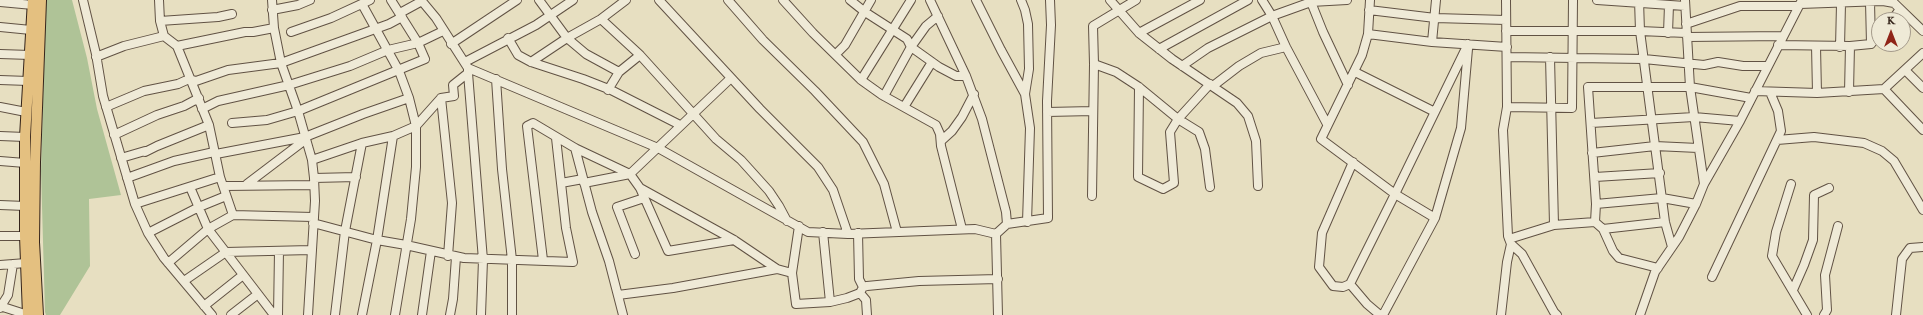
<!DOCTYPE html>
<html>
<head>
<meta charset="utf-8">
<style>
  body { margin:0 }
  #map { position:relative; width:1923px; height:315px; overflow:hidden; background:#e7dfc1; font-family:"IM FELL French Canon",serif }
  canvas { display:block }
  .north { position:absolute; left:1871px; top:12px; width:40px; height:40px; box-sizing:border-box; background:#efead7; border:1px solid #a49a8b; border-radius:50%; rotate:0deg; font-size:11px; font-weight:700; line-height:16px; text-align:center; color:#34231a }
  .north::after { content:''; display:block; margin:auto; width:14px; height:18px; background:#8f2418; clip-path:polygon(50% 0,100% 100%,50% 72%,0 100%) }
</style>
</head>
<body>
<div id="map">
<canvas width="1923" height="315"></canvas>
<div class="north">K</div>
</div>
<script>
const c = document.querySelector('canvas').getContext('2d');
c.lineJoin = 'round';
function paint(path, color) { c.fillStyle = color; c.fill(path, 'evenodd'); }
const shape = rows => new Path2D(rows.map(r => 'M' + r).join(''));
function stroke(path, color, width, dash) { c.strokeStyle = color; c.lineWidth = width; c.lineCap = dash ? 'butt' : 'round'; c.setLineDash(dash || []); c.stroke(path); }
const green = shape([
  [46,0,72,0,87,58,97,109,121,195,89,199,90,266,60,315,46,315,45,312,41,171]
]);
const minor = shape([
  [83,0,96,54,103,96,135,204,148,233,164,258,212,315],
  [159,0,160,21,164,36],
  [272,0,274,28,281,63,298,111,312,160,314,178,315,201,308,315],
  [539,0,567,38,586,54,619,72,608,90],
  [659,0,760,109,818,167,833,190,848,234],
  [728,0,763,40,815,91,863,142,884,184,897,232],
  [783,0,813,33,861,80,882,95,936,125,940,134,941,146,962,229],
  [850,0,865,12,907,39,911,47,939,67,956,76,966,76],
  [930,0,966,76,982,119,1006,212,1007,224,996,234],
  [976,0,1001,50,1025,94],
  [1021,0,1025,10,1028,24,1029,69,1025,94,1030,128,1027,222],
  [1110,0,1139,33,1172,59,1237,103,1248,116,1256,141,1258,186],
  [1262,0,1272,16,1286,47,1327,124],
  [1370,0,1368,34,1362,55,1321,139,1395,194,1468,44],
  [1597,0,1685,6],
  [1639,0,1640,31,1665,222,1672,247],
  [1685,0,1690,87,1704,184],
  [0,2,33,5],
  [1311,2,1323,32,1348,85],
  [1870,2,1871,44],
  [362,4,399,71,409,98,416,126,416,167,411,219,395,315],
  [1800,4,1883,1,1894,3,1923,31],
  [272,10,298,5,310,0],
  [1369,10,1435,18,1506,20],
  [400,13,422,1],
  [601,19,640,55,716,139,741,160,769,191,779,206,787,221],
  [1892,20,1900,9],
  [160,21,218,17,232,14],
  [1686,24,1740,6,1798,6],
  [0,27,31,30],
  [1506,31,1640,31,1686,33],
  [291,32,331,18,370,0],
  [1139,33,1200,0],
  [1668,33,1669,5],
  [1368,34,1432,42,1507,47],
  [1687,37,1783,36],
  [508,38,518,55,531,62,583,79,611,90,680,125],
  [1432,42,1436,0],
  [451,44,517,0],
  [1778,45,1850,46,1871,44,1879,35],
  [177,46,209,125,220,177,233,215],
  [1816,46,1817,93],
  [1840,47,1841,4],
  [1159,49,1248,0],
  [0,54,30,55],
  [836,54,845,45,871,0],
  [96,57,124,46,164,36,177,46,245,32,253,32,274,28],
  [1508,57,1644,59,1704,65,1718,62,1743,66,1767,66],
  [1550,57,1554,225],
  [465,62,536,25,573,0],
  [531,62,567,38,601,19,626,0],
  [1094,64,1116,72,1139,87,1178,119,1199,132,1205,149,1210,187],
  [1182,66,1208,48,1272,16,1311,2,1347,0],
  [468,68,658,148,808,232,848,234,975,229,996,234],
  [1905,70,1923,88],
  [619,72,640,55],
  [1355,72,1435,112],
  [468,73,483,260,481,315],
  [496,79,502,169,512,260,512,315],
  [0,80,28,81],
  [861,80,911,0],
  [1213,86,1239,66,1261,53,1286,47],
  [1139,87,1138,177,1163,189,1174,183,1170,132,1178,119,1210,84],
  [1884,89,1923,53],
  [1755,91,1817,93,1884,89,1923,130],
  [1849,92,1850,46],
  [884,96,911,47,926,26,938,16],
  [441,98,452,203,448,256],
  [0,107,26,112],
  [106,107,144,91,178,84,189,79,196,81,228,70,281,63,389,24,402,17],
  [904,107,932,62],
  [1507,107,1572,108,1573,0],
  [202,109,218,101,289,85,350,66,388,50,418,43,443,31],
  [1047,112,1093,111],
  [232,123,267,120,298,111,425,59,418,43,391,0],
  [1591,123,1694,117,1740,121],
  [114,135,157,115,184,106,199,98],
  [0,136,25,137],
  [1777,140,1814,137,1864,143,1882,151,1894,161,1923,210],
  [941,141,952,131,962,117,974,94],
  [575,148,592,212,609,261,623,315],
  [1592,153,1655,146,1698,148],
  [216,154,305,137,363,114,409,98],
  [121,158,145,151,145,152,157,146,209,125],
  [312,160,362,143,393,136,416,126,441,98,454,96,453,85,468,73,468,68,436,18,421,0],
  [0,161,25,163],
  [1353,162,1322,233,1319,267,1333,286,1343,287,1350,284,1395,194,1435,218],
  [1595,177,1660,173],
  [127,178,174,161,214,152],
  [314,178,356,177],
  [561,183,583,179],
  [584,183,630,174,731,78],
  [247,184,305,140],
  [1791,184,1776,232,1772,256,1807,315],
  [224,186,314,185],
  [190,187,208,229,274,315],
  [640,188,734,240,777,269,792,273],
  [1092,196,1094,64,1093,26,1136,0],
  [135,204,220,177],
  [1596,204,1662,198,1696,204],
  [0,205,25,206],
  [1595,222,1596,204,1588,87,1690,87,1751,98],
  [313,223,377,240,406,245,464,258,573,262,566,228,556,138],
  [1007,224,1048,218,1047,101,1051,25,1050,0],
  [799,226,792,273,796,304,830,302,847,298,860,293,863,287,867,286,919,281,998,279],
  [1603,229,1665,222],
  [823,232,830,302],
  [148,233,199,207,226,196],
  [858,233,859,279,863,287],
  [996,234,998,315],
  [0,236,25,236],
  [1509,239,1554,225,1595,222,1603,229,1613,251,1619,258,1658,268],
  [1511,244,1522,254,1554,312,1557,315],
  [635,254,617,207,644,198],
  [543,260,527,126,533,123,575,148,630,174,640,188,668,251,734,240],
  [168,263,208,229,233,215,313,217],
  [0,265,26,263],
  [1712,277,1781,131,1778,111,1770,92],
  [184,281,226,252,311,250],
  [1350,284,1367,304,1380,315],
  [1793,290,1804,265,1813,240,1814,195,1829,188],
  [860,293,866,300,867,315],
  [618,295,673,288,777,269],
  [0,306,28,315],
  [204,306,243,275],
  [0,308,8,295,13,264],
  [231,315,258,294],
  [278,315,279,251],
  [335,315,345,231,362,143],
  [362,315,377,240,393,136],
  [422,315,431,251],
  [450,315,453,299,456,257],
  [1383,315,1435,218,1461,128,1468,49],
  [1501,315,1507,262,1511,244,1508,236,1503,130,1507,107,1506,0],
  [1640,315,1655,272,1679,237,1696,204,1704,184,1740,121,1802,0],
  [1824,315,1827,310,1825,275,1838,226],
  [1896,315,1902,259,1910,248,1923,247]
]);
const major = shape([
  [28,315,25,236,25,137,33,0],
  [38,315,34,242,35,162,41,0]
]);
paint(green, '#afc397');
stroke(minor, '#615244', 10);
stroke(major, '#34231a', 12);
stroke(minor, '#efead7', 8);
stroke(major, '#e4c080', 10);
</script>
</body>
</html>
